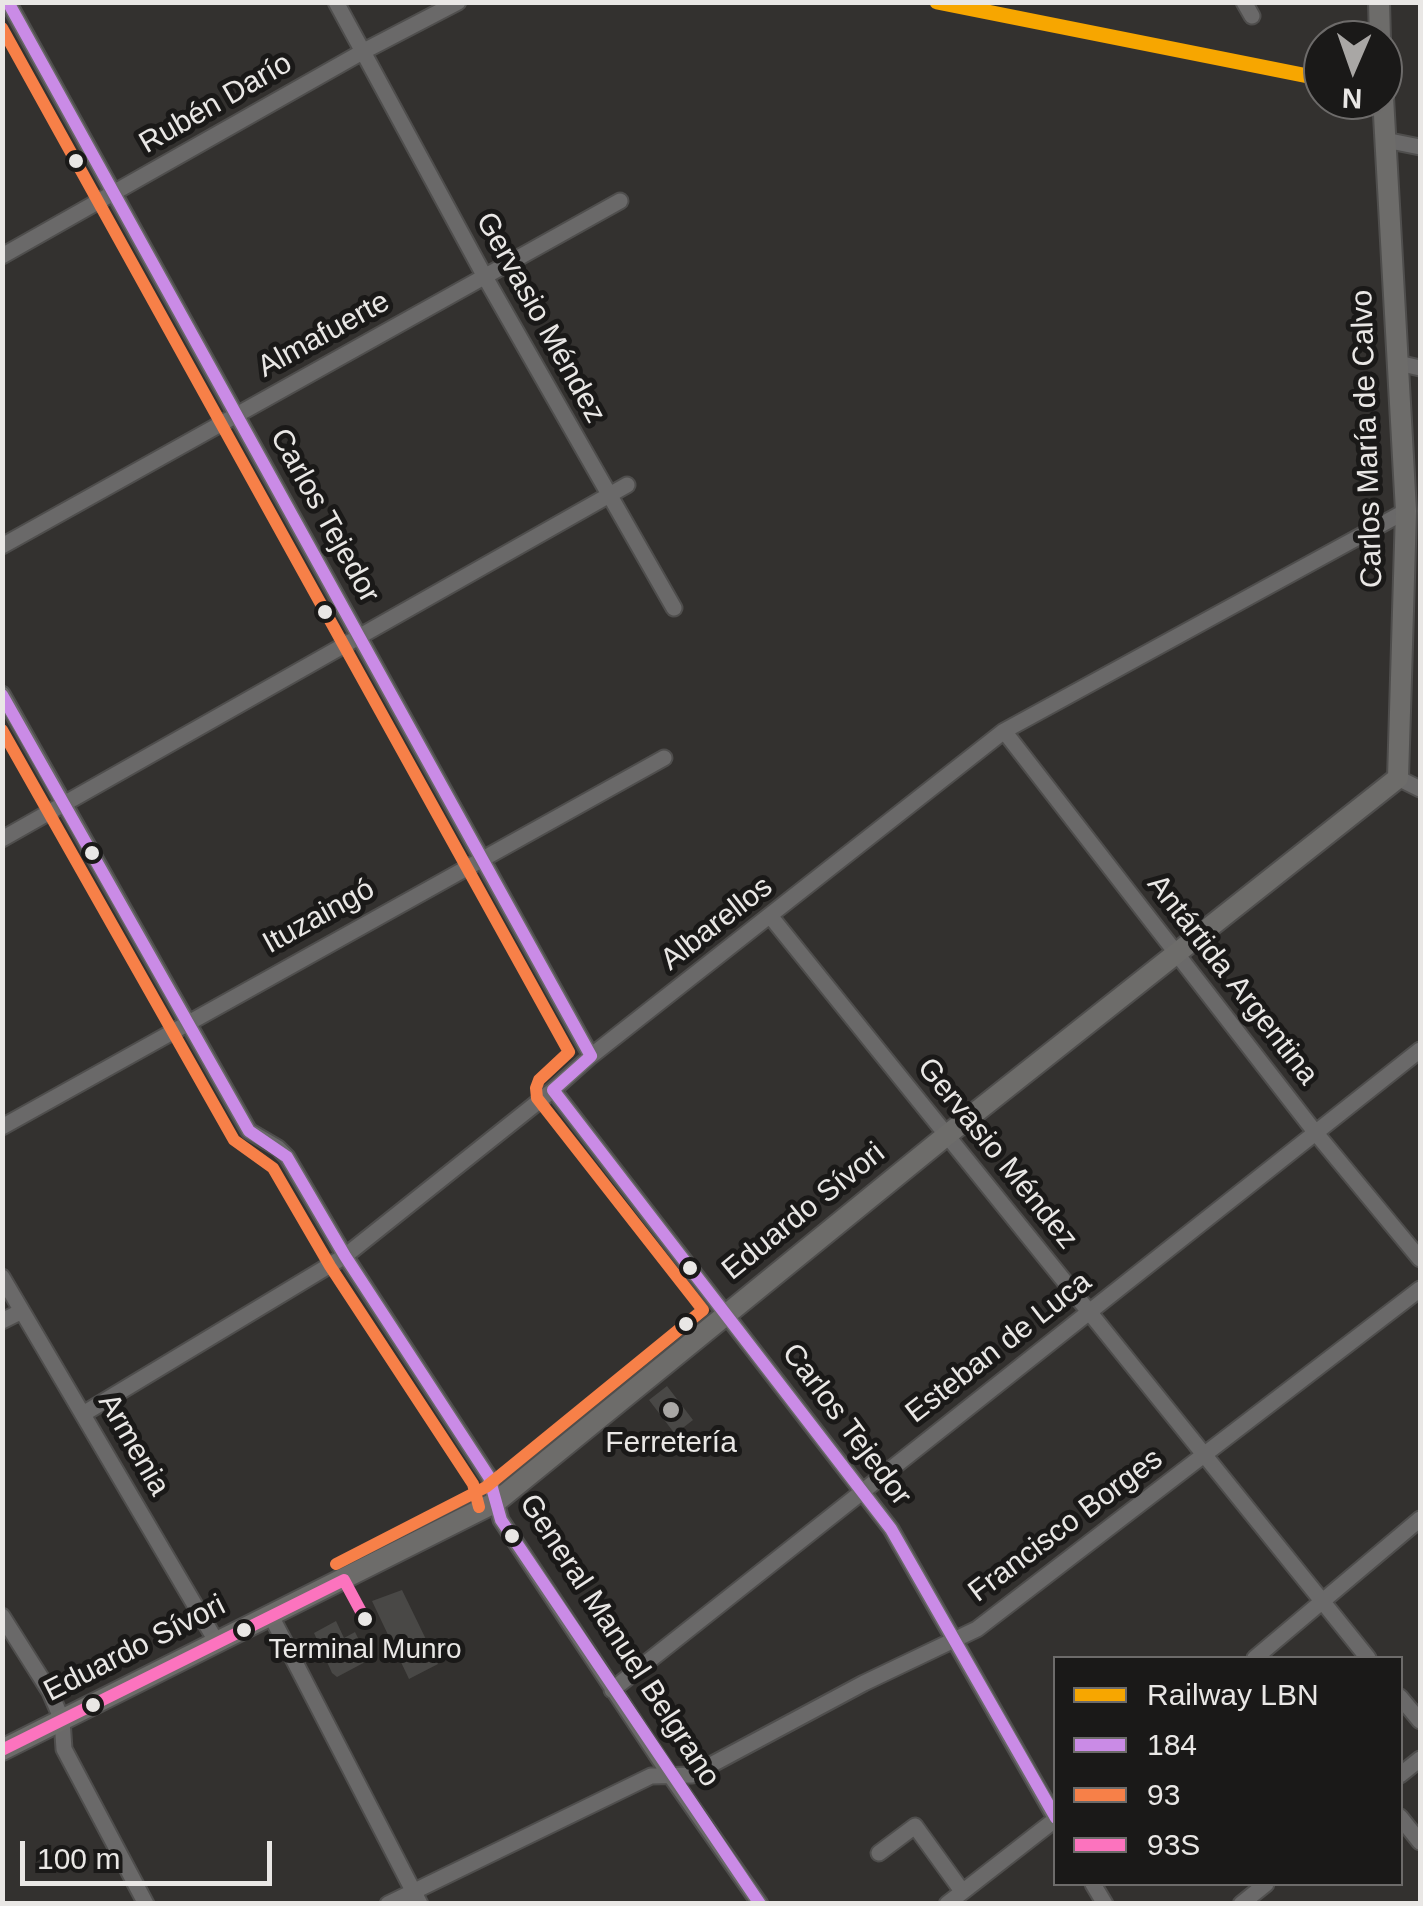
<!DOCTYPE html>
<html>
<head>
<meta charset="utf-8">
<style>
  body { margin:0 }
  #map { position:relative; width:1423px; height:1906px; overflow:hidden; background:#33312f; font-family:Helvetica,sans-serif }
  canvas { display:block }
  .frame { position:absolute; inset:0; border:5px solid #e9e7e5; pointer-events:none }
  .legend { position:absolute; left:1053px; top:1656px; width:350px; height:230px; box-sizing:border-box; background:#1a1918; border:2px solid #6d6b6a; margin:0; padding:12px 18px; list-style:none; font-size:30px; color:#e9e7e5 }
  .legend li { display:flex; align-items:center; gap:20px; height:50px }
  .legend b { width:50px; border:2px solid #6d6b6a }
  .north { position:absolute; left:1303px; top:20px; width:100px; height:100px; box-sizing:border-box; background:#1a1918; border:2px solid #6d6b6a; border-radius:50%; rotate:182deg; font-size:28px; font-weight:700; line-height:40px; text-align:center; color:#e9e7e5 }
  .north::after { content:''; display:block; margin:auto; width:35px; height:45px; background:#a9a7a5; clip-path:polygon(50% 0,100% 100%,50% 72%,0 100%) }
  .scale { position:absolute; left:20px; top:1841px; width:252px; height:45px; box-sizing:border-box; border:5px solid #e9e7e5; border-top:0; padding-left:12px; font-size:30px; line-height:35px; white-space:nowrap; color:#e9e7e5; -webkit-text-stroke:8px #1a1918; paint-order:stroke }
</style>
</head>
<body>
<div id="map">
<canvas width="1423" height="1906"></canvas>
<div class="frame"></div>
<ul class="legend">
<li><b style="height:12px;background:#f7a600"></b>Railway LBN</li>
<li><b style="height:12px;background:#ca8be6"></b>184</li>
<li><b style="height:12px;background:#f78048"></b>93</li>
<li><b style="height:12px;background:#fc73be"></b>93S</li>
</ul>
<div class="north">N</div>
<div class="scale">100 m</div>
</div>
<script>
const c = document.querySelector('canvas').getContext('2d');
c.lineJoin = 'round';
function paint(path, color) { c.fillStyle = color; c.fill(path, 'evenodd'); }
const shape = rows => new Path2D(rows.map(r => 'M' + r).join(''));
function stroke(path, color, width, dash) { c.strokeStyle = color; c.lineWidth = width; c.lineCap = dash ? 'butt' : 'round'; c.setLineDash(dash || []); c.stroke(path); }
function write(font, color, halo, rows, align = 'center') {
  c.font = font + ' Helvetica,sans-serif'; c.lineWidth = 10; c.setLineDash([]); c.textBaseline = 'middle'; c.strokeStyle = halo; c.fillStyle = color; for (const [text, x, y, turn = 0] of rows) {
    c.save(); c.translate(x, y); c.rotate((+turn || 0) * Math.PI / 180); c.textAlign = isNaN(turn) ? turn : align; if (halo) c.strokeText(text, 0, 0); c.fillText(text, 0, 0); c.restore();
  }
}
const building = shape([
  [667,1386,693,1420,675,1434,649,1400],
  [402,1590,438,1664,409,1679,372,1601],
  [336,1621,344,1638,355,1632,369,1660,337,1677,332,1673,314,1633]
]);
const street = shape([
  [8,2,591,1056],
  [336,2,485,277,674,608],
  [1244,2,1252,16],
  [1385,140,1420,147],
  [2,256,364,51,458,2],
  [1398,363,1420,368],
  [2,546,620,201],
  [2,694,249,1131,278,1148,287,1157,345,1256,489,1477,501,1520,670,1775,760,1904],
  [1004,731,1315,1132,1420,1259],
  [1398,778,1420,789],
  [2,839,627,485],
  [771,917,1368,1658],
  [553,1090,891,1529,1056,1819,947,1904],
  [2,1127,664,758],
  [2,1277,216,1641],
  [2,1321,22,1311],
  [83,1414,345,1256,553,1090,591,1056,1004,731,1406,511],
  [270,1614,420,1904],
  [2,1616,50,1692,62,1720,64,1749,146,1904],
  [1255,1658,1420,1519],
  [612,1690,1420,1050],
  [1400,1697,1420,1721],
  [1400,1775,1420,1759],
  [1400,1817,1420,1842],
  [879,1853,915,1826,962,1891],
  [1093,1884,1105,1904],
  [388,1904,651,1776,692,1775,864,1683,977,1629,1420,1289],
  [1241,1904,1266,1884]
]);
const secondary = shape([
  [1379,2,1380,40],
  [2,1750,496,1502,947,1135,1398,778,1406,511,1383,97]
]);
const bus1 = shape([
  [8,2,591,1056,553,1090,891,1529,1056,1818],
  [2,695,249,1131,287,1157,345,1256,489,1477,501,1520,760,1904]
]);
const bus2 = shape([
  [2,28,569,1052,539,1080,536,1088,537,1098,703,1310,486,1487,336,1564],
  [2,730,234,1140,273,1168,330,1266,473,1484,479,1507]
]);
const bus3 = shape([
  [2,1750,344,1580,365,1619]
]);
const rail1 = shape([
  [937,2,1323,79]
]);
const markers = [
  [76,161,9,"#e9e7e5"],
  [325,612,9,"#e9e7e5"],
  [92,853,9,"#e9e7e5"],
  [690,1268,9,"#e9e7e5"],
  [686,1324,9,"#e9e7e5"],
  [671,1410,10,"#a9a7a5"],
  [512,1536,9,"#e9e7e5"],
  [365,1619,9,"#e9e7e5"],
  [244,1630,9,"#e9e7e5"],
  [93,1705,9,"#e9e7e5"]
];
const busNames = [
  ["Terminal Munro",365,1650]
];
const streetNames = [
  ["Rubén Darío",216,104,-30],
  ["Gervasio Méndez",540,318,61],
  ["Almafuerte",324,335,-29],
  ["Carlos María de Calvo",1368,439,-92],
  ["Carlos Tejedor",324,516,61],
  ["Ituzaingó",319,917,-29],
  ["Albarellos",717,924,-38],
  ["Antártida Argentina",1232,980,52],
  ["Gervasio Méndez",997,1154,51],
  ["Eduardo Sívori",804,1212,-39],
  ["Esteban de Luca",999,1348,-38],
  ["Carlos Tejedor",846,1425,53],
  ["Armenia",133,1445,60],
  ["Francisco Borges",1066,1526,-37],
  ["General Manuel Belgrano",619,1641,57],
  ["Eduardo Sívori",135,1649,-27]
];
const poiNames = [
  ["Ferretería",671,1444]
];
paint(building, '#494846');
stroke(street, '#4f4e4d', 19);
stroke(secondary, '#4f4e4d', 24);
stroke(street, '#6a6969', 15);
stroke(secondary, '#6d6c6a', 20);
stroke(bus1, '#ca8be6', 12);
stroke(bus2, '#f78048', 12);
stroke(bus3, '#fc73be', 12);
stroke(rail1, '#f7a600', 15);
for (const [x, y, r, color] of markers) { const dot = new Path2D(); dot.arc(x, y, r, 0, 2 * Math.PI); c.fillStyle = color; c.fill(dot); stroke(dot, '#1a1918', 4); }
write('28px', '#e9e7e5', '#1a1918', busNames);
write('30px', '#e9e7e5', '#1a1918', streetNames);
write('30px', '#e9e7e5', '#1a1918', poiNames);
</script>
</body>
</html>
